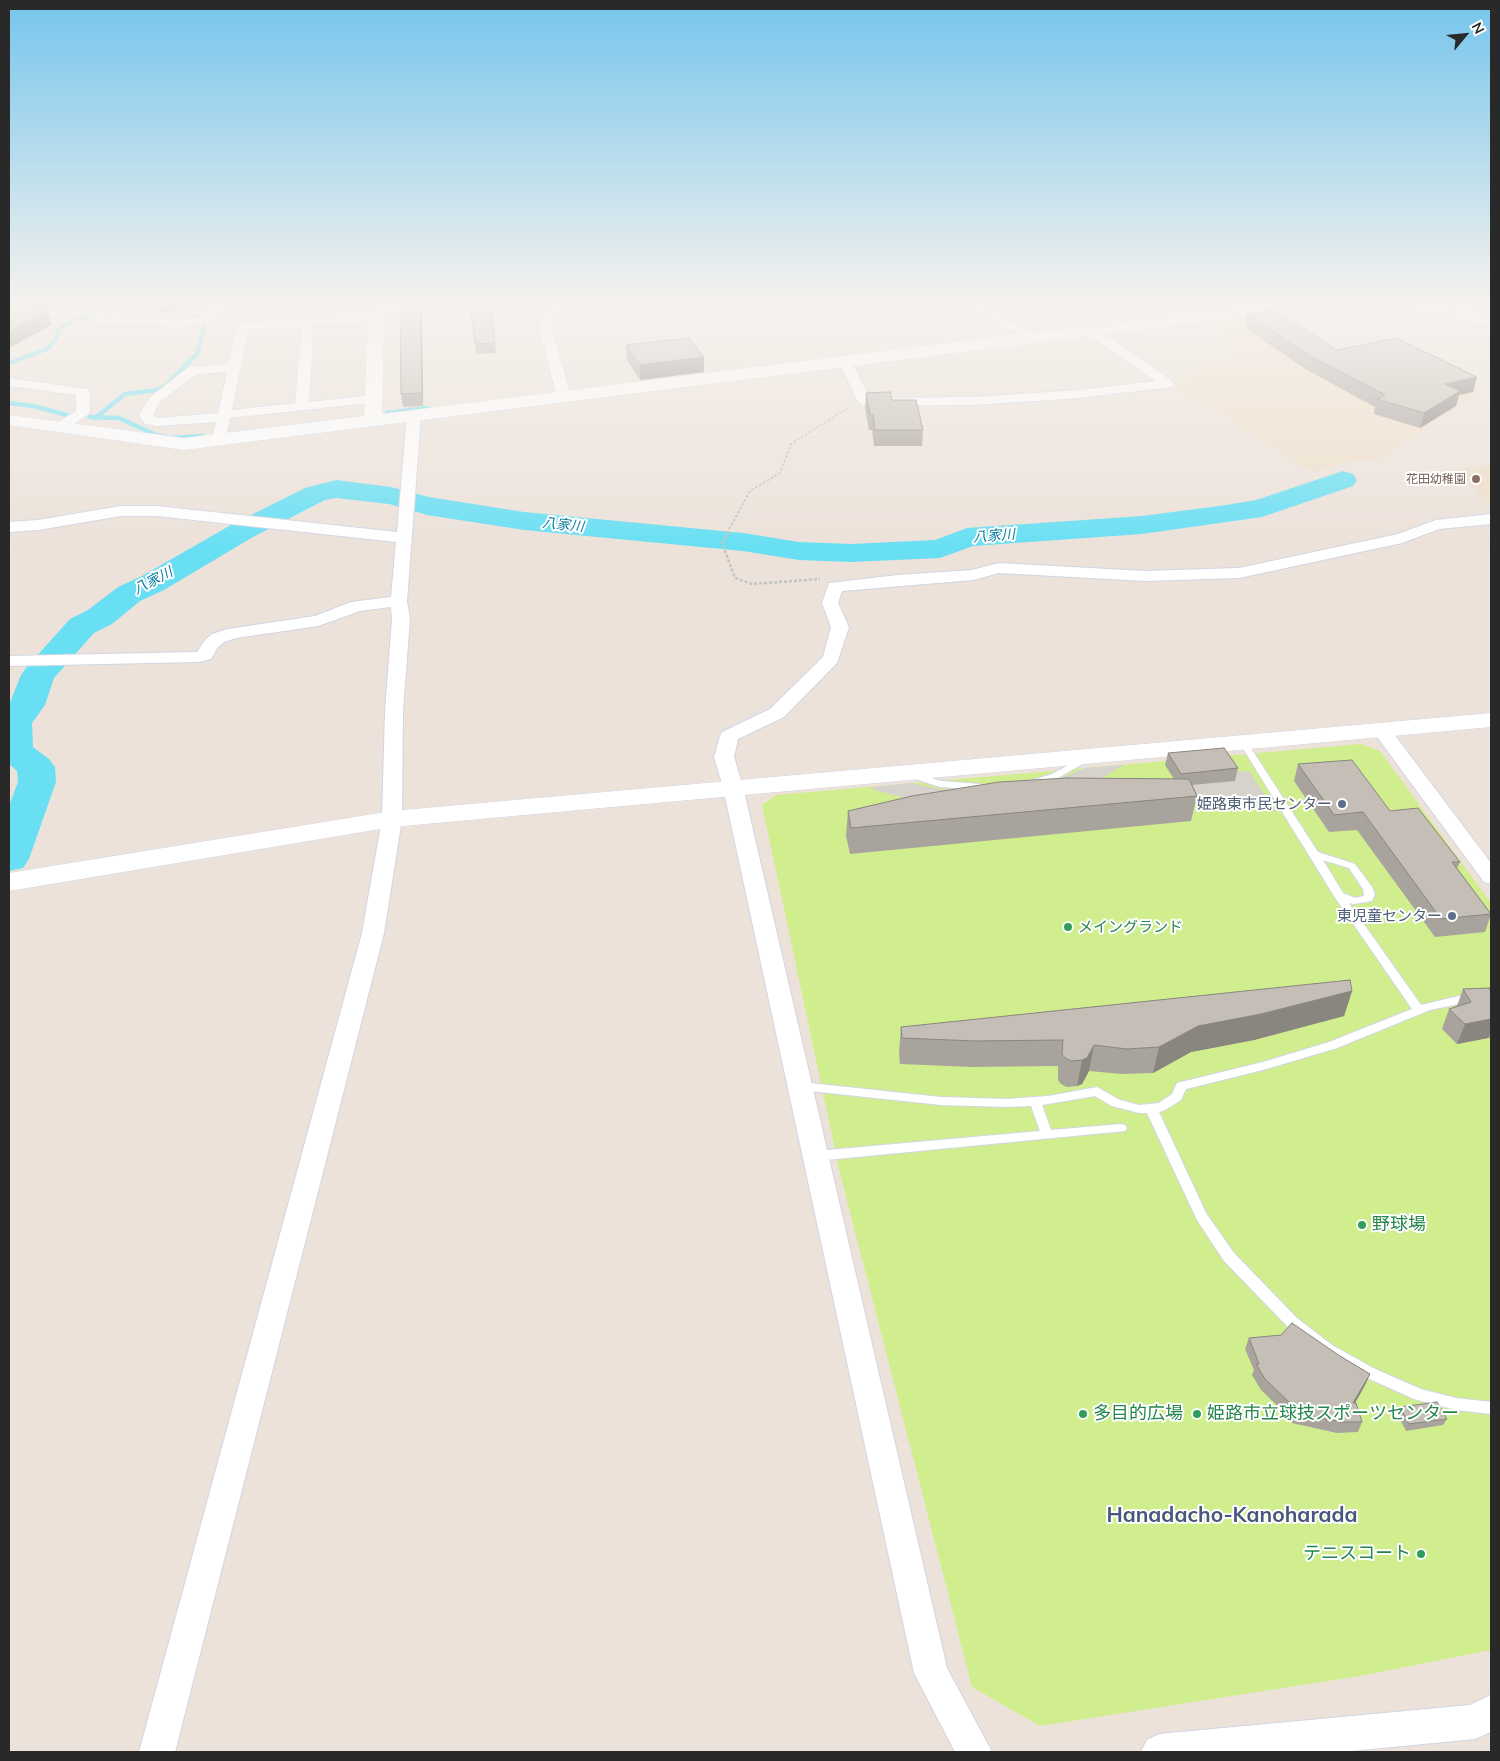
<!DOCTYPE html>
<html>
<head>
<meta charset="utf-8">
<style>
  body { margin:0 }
  #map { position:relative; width:1500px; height:1761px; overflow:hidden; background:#ece2da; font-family:Mulish,sans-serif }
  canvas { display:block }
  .frame { position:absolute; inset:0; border:10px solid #292929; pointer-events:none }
  .north { position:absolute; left:1440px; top:10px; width:50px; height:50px; -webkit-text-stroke:4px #fff; paint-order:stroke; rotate:62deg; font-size:14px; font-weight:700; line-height:20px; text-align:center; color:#292929 }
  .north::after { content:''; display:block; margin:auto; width:18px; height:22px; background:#292929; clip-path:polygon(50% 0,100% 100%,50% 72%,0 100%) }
</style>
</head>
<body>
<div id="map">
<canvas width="1500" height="1761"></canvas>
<div class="frame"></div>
<div class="north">N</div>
</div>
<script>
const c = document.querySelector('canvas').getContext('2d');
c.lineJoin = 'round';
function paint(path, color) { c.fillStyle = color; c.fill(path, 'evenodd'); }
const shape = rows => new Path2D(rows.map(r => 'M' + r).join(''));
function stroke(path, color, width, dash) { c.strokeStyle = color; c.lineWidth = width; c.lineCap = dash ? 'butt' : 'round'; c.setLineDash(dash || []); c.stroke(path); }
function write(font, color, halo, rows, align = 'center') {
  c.font = font + ' Mulish,"Noto Sans JP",sans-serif'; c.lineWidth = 4; c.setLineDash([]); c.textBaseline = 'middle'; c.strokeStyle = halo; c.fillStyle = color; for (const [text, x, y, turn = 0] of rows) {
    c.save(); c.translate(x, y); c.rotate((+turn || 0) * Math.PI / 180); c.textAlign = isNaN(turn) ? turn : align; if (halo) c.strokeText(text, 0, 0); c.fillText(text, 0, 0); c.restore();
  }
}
const education = shape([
  [1255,314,1327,357,1394,351,1481,392,1377,460,1350,460,1314,473,1172,384,1238,354,1224,335,1232,334,1214,320],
  [1491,464,1491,506,1472,486,1451,472]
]);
const pitch = shape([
  [1361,744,1380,751,1491,903,1491,1650,1360,1676,1040,1726,972,1687,840,1173,762,805,776,795]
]);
const plaza = shape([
  [1124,765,1094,783,1179,786,1230,772,1249,771,1277,813,1258,804,1194,797,912,800,874,790,870,787,911,783,940,789,970,791,1051,782,1085,768]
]);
const stream = shape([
  [188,320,210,310],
  [9,363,47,349,56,339,58,330,77,318,100,317],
  [9,403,33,406,67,415],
  [387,413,427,408],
  [89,417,119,418,156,435,172,438,202,436],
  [95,418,125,394,157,390,165,386,197,354,205,322]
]);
const river = shape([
  [1343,471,1353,474,1357,480,1353,486,1262,517,1142,534,973,546,940,558,851,562,799,560,743,551,524,530,427,515,389,504,336,498,325,500,253,537,164,590,140,601,112,624,94,633,54,678,45,705,32,723,33,747,49,759,55,767,56,782,29,859,23,868,9,871,9,806,18,782,17,771,9,764,9,705,21,675,26,668,70,619,88,610,118,587,142,576,231,525,305,488,336,480,391,487,429,497,524,512,743,533,799,542,851,544,935,540,967,528,1142,516,1226,505,1256,500,1343,471]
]);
const pathFar1 = shape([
  [727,533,750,491,780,473,791,444,848,408]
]);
const path = shape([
  [728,532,722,543,735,578,752,584,820,579]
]);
const lane = shape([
  [1243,739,1247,742,1318,852,1355,864,1372,887,1375,894,1372,901,1354,904,1349,903,1421,1005,1463,995,1491,997,1491,1005,1463,1003,1430,1010,1337,1048,1263,1070,1186,1089,1181,1100,1165,1110,1159,1112,1206,1213,1234,1253,1297,1318,1332,1345,1375,1369,1421,1389,1456,1398,1491,1402,1491,1414,1456,1410,1414,1399,1365,1377,1322,1353,1287,1326,1224,1261,1197,1220,1147,1113,1139,1113,1112,1106,1095,1096,1042,1105,1051,1130,1121,1124,1125,1125,1127,1128,1125,1131,816,1161,812,1159,810,1156,812,1153,816,1151,1040,1131,1031,1106,1007,1107,941,1105,800,1090,796,1089,794,1086,796,1083,800,1082,941,1097,1007,1099,1048,1096,1097,1087,1120,1100,1139,1105,1159,1103,1172,1094,1177,1083,1263,1062,1329,1042,1412,1009,1334,896,1239,742,1243,739],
  [1323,860,1349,868,1363,889,1364,896,1355,898,1343,893,1323,860],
  [1085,756,1088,757,1090,759,1088,761,1058,778,1033,786,1028,783,1030,781,1052,774,1085,756],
  [912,772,941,781,981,784,986,787,981,790,940,787,909,777,907,775,912,772]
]);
const street = shape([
  [233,301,250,302,248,305,227,310,212,317,208,323,184,327,94,323,88,319,94,315,184,319,200,317,204,311,219,304,233,301],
  [555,301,567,301,550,322,571,397,564,401,557,397,538,322,555,301],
  [957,301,972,301,1040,337,1038,340,1030,340,957,301],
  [1376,301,1405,301,1452,309,1491,301,1491,307,1466,313,1491,319,1491,327,1449,315,1382,305,1376,301],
  [376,314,380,315,382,318,380,321,314,325,309,402,374,395,381,399,379,402,230,418,226,439,224,442,219,443,214,442,212,439,216,422,157,426,145,424,139,415,150,397,189,367,228,364,239,323,376,314],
  [302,326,295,403,232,410,248,329,302,326],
  [227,372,218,413,157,418,153,415,160,402,197,374,227,372],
  [1093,328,1097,329,1172,381,1174,384,1172,387,1079,398,974,405,865,406,858,402,839,362,840,359,850,359,870,398,974,397,1079,390,1155,381,1089,335,1087,332,1093,328],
  [9,378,88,389,90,392,90,413,65,430,55,430,53,427,55,424,76,411,76,395,9,386,9,378],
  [414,412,421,416,407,601,410,619,403,711,402,819,384,933,175,1752,139,1752,362,933,382,819,385,711,392,619,391,607,360,611,318,626,236,638,224,642,218,647,211,659,198,662,9,666,9,656,197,652,205,640,212,634,228,629,315,616,351,602,391,597,396,542,157,516,121,516,38,530,9,532,9,522,38,520,121,506,157,506,397,532,407,416,414,412],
  [1491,514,1491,524,1439,529,1402,543,1239,578,1145,581,999,573,973,580,842,591,838,603,849,627,837,663,784,717,738,739,734,757,743,787,947,1668,992,1752,955,1752,914,1673,723,787,714,757,720,736,722,732,770,709,823,657,831,627,822,603,829,583,898,575,972,570,999,563,1145,571,1239,568,1398,534,1436,520,1491,514],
  [1381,724,1388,726,1491,863,1491,884,1484,882,1372,730,1374,726,1381,724],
  [1491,1695,1491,1732,1475,1739,1341,1752,1141,1752,1147,1740,1159,1734,1470,1705,1491,1695]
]);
const secondary = shape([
  [396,301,419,301,416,304,392,313,384,319,382,414,1034,332,1093,327,1246,307,1255,301,1274,301,1256,314,1250,316,184,450,9,425,9,415,184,438,364,416,368,318,380,307,396,301],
  [1491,713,1491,727,392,827,9,891,9,873,392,811,1491,713]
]);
const wall = shape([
  [180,301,175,312,156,312,153,303],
  [470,301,495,343,496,353,476,354],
  [422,311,423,406,403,407,401,394],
  [1247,314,1337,350,1473,392,1459,395,1456,406,1420,428,1374,414,1375,407,1307,370,1245,328],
  [626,345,704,357,704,372,640,380,627,360],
  [866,393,892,400,923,430,922,446,874,446,872,430,869,430,865,408],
  [1168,753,1238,768,1235,781,1192,785,1197,796,1191,821,850,854,846,836,848,811,1174,779,1165,765],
  [1298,764,1390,811,1460,862,1457,868,1491,914,1485,932,1435,937,1357,830,1329,832,1294,781],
  [1463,989,1491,992,1491,1038,1488,1038,1457,1044,1442,1029,1449,1009,1457,1006],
  [1352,991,1344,1016,1254,1040,1191,1052,1153,1073,1122,1074,1089,1071,1082,1084,1077,1086,1067,1087,1061,1084,1058,1080,1058,1066,972,1067,900,1064,899,1053,901,1027],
  [1249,1338,1340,1356,1370,1374,1365,1385,1355,1403,1362,1422,1358,1432,1337,1433,1292,1423,1293,1418,1285,1413,1261,1390,1252,1375,1254,1370,1245,1349],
  [1400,1407,1447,1419,1443,1425,1406,1431,1397,1413]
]);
const shadedWall = shape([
  [39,301,51,301,43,314,48,311,52,325,9,348,9,332,33,309],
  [174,301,180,301,175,312,173,302],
  [420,301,422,311,423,406,422,393],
  [704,357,704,372,640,380,640,365],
  [1477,377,1473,392,1459,395,1456,406,1420,428,1424,413,1445,384],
  [1352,991,1344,1016,1254,1040,1191,1052,1153,1073,1159,1047,1198,1026],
  [1491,1019,1491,1031,1488,1038,1457,1044,1465,1024],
  [1094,1045,1089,1071,1082,1084,1077,1086,1082,1060],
  [1370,1374,1365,1385,1349,1414,1353,1403]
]);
const building = shape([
  [18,301,39,301,33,309,48,311,9,332,9,305,15,306,18,301],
  [154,301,174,301,173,302,153,303,154,301],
  [400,301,420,301,422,393,401,394,400,301],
  [470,301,490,301,495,343,475,344,470,301],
  [1275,311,1337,350,1396,338,1477,377,1445,384,1460,391,1424,413,1377,399,1385,395,1310,356,1247,314,1275,311],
  [689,338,704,357,640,365,626,345,689,338],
  [890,392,892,400,916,400,923,430,875,430,873,415,870,415,866,393,890,392],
  [1224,748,1238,768,1181,774,1168,753,1224,748],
  [1352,760,1390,811,1418,808,1460,862,1452,862,1491,914,1441,919,1363,812,1334,815,1298,764,1352,760],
  [1067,778,1189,779,1197,796,851,828,848,811,912,796,999,782,1067,778],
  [1350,980,1352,991,1261,1014,1198,1026,1159,1047,1127,1049,1094,1045,1087,1058,1082,1060,1071,1061,1065,1058,1062,1054,1063,1040,975,1041,902,1038,901,1027,1350,980],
  [1489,988,1491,992,1491,1019,1465,1024,1449,1009,1471,1002,1463,989,1489,988],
  [1292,1323,1340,1356,1370,1374,1353,1403,1356,1403,1362,1422,1341,1422,1296,1413,1297,1407,1289,1402,1265,1379,1256,1364,1259,1364,1249,1338,1281,1335,1292,1323],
  [1437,1402,1447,1419,1409,1424,1400,1407,1437,1402]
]);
const markers = [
  [1476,479,5,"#8d6e63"],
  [1342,804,5,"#5c6f8a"],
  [1452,916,5,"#5c6f8a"],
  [1068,927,5,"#2e9e5b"],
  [1362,1225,5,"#2e9e5b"],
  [1083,1414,5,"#2e9e5b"],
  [1197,1414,5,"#2e9e5b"],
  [1421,1554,5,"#2e9e5b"]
];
const farEducationnames = [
  ["花田幼稚園",1466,479]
];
const farWaternames = [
  ["八家川",563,525,6],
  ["八家川",994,536,-4],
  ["八家川",153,581,-28]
];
const serviceNames = [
  ["姫路東市民センター",1332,804],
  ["東児童センター",1442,916]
];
const leisureNames = [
  ["メイングランド",1078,927]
];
const nearLeisurenames = [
  ["野球場",1372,1225],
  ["多目的広場",1093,1414],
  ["姫路市立球技スポーツセンター",1207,1414],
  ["テニスコート",1411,1554,"right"]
];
const nearQuarternames = [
  ["Hanadacho-Kanoharada",1232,1516]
];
paint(education, '#efdec9');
paint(pitch, '#d1ee8f');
paint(plaza, '#d8d2cd');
stroke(stream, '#68dff3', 4.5);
paint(river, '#68dff3');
stroke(lane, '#d0d6e3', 2);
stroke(street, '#d0d6e3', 2);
stroke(secondary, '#d0d6e3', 1);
stroke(pathFar1, '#c3c3c3', 2, [2.5, 2]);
stroke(path, '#c3c3c3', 2.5, [3, 2]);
paint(lane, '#fff');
paint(street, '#fff');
paint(secondary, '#fff');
paint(wall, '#a9a39d');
paint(shadedWall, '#89857f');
paint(building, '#c4beb6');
stroke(building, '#89857f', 1);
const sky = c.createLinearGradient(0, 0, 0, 548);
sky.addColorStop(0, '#75c5ec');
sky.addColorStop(0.55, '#f6f2ee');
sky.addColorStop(1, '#f6f2ee00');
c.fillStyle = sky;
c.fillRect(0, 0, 1500, 548);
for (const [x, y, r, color] of markers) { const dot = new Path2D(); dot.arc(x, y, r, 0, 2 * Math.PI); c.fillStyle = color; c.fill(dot); stroke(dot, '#fff', 2); }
write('12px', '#785e54', '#fff', farEducationnames, 'right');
write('italic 14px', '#087d9f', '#fff', farWaternames);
write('15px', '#4e5e75', '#fff', serviceNames, 'right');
write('15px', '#27864d', '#fff', leisureNames, 'left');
write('18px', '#27864d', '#fff', nearLeisurenames, 'left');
write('bold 21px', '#48577c', '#fff', nearQuarternames);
</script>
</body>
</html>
